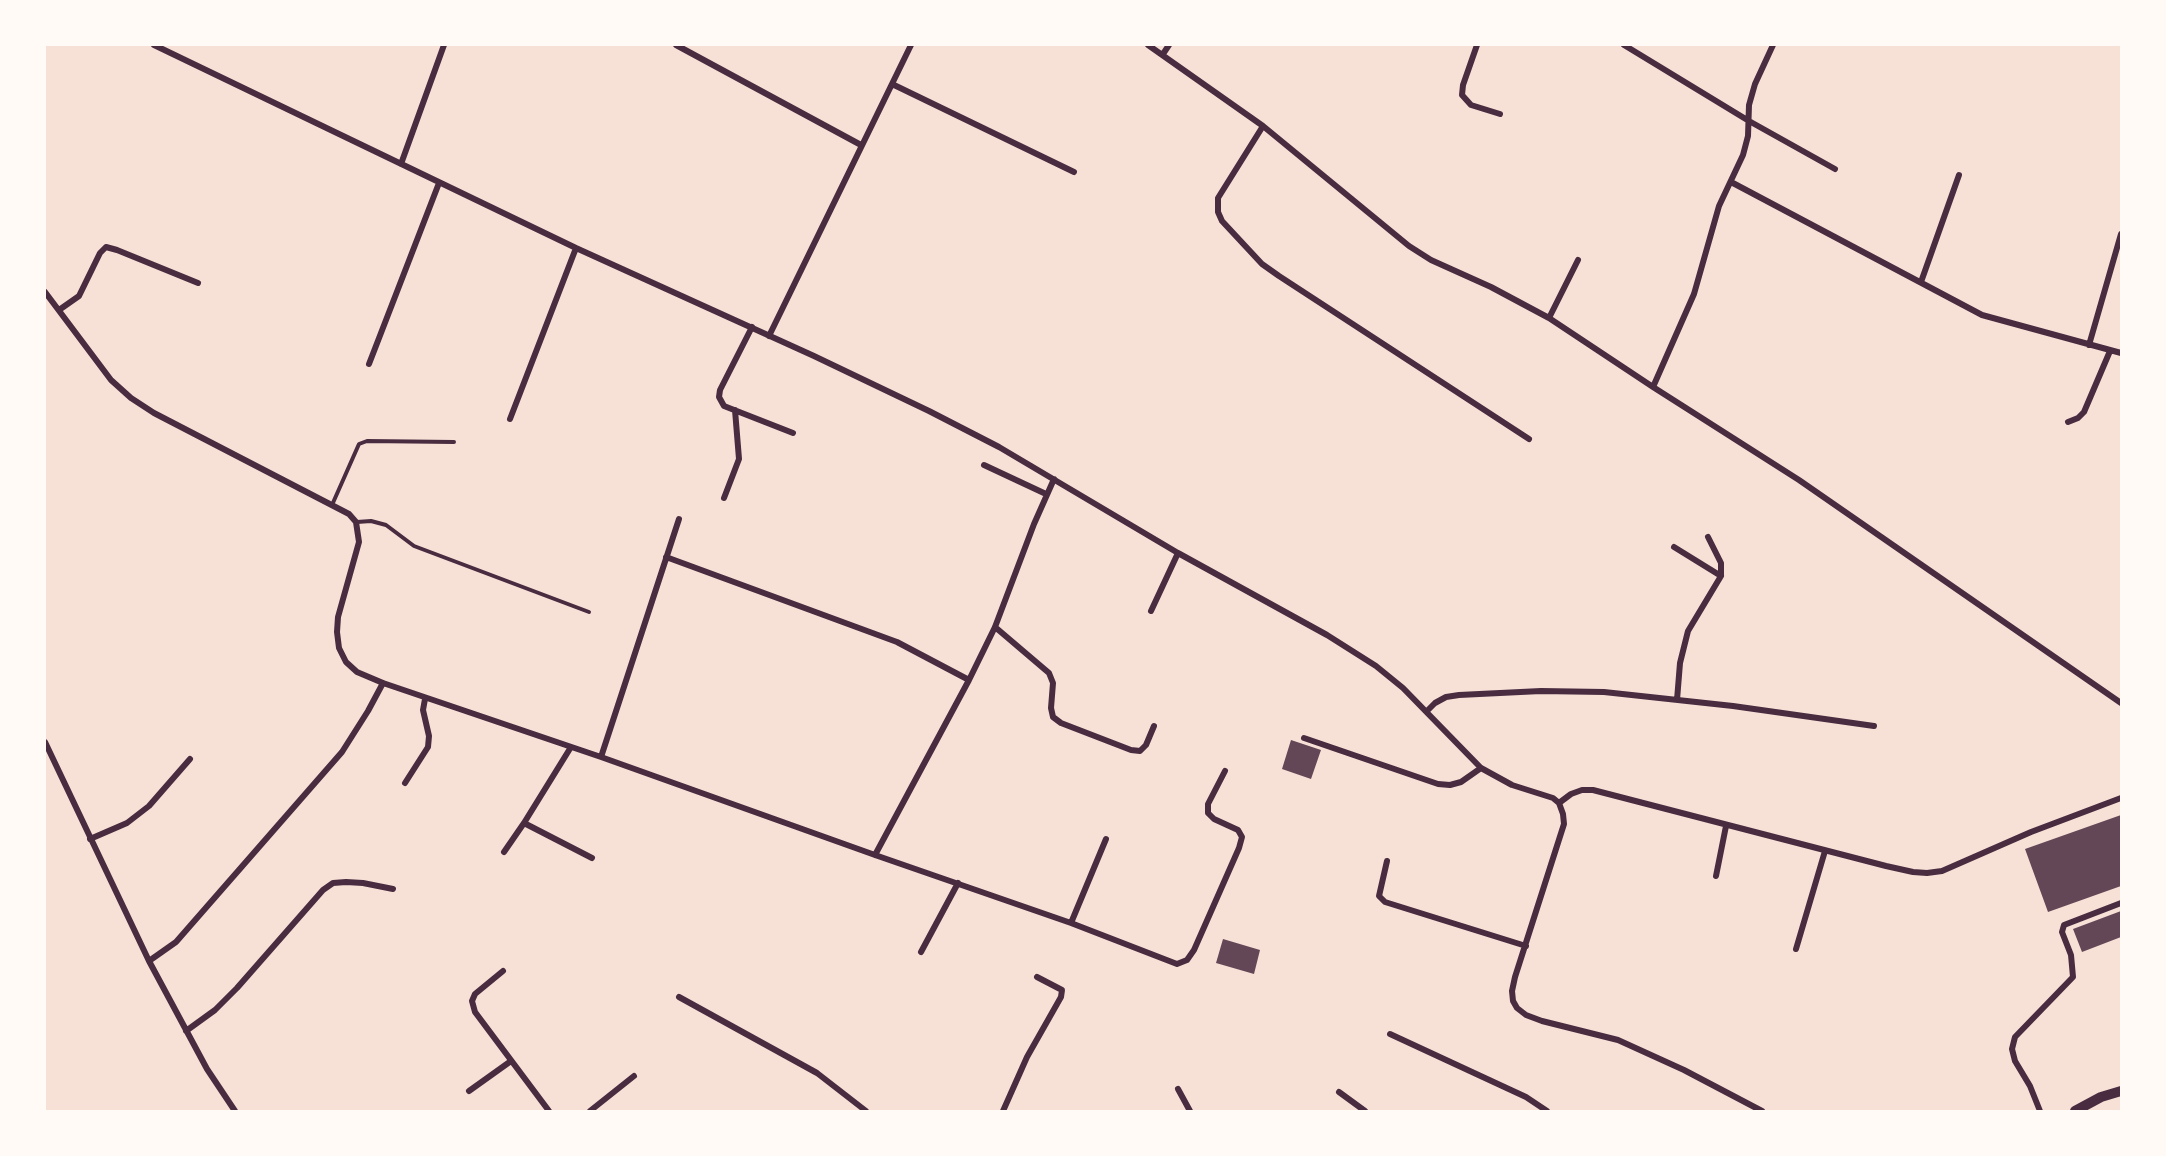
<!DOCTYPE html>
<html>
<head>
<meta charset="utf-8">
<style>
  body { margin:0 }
  #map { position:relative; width:2166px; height:1156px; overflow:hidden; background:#f7e1d7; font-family:Karla,sans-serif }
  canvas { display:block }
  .frame { position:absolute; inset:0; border:46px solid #fffaf5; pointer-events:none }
</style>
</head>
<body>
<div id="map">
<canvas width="2166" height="1156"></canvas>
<div class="frame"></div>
</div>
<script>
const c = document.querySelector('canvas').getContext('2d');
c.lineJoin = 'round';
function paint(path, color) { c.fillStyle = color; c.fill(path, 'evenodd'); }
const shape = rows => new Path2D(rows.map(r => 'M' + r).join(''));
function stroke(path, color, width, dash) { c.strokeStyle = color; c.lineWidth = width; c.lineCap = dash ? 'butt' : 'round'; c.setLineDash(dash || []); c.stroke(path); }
const building = shape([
  [1291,740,1321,750,1311,779,1282,769],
  [2121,815,2121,886,2048,912,2025,849],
  [2121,911,2121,937,2082,952,2073,929],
  [1223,939,1260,950,1254,974,1216,963]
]);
const service = shape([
  [332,505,359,444,367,441,454,442],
  [357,522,371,521,386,525,414,546,589,612]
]);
const minor = shape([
  [154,45,576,248,814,356,929,411,999,447,1178,553,1327,635,1376,666,1403,688,1481,768,1512,785,1553,798,1559,803,1563,814,1564,824,1515,977,1512,991,1513,1001,1517,1008,1526,1015,1542,1021,1618,1040,1684,1070,1762,1111],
  [676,45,861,145],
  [1148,45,1263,126,1409,246,1431,260,1491,287,1549,318,1653,387,1799,480,2121,703],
  [1477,45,1463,85,1462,95,1471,105,1500,114],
  [1624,45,1749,121,1835,169],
  [1163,54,1169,45],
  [892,84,1074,172],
  [1263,126,1218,198,1218,212,1222,221,1262,264,1279,276,1529,439],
  [401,164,444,45],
  [1731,182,1982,315,2121,353],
  [1921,282,1959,175],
  [45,292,111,380,131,398,154,413,349,514,356,522,359,542,338,617,337,632,339,648,346,662,357,672,383,683,601,757,875,855,1071,923,1177,964,1187,960,1194,950,1239,848,1242,837,1238,830,1214,819,1208,813,1208,804,1225,771],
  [59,310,79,296,100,253,106,247,117,250,198,283],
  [1549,318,1578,260],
  [752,327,720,390,719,397,724,406,793,433],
  [769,336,911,45],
  [2089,345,2121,234],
  [369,364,439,183],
  [1653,387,1694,294,1719,206,1743,155,1748,136,1749,105,1755,84,1773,45],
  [510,419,576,248],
  [2068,422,2078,418,2084,412,2110,351],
  [984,465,1046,494],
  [724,498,739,459,735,410],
  [1674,547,1721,576],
  [666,557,897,642,969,680],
  [1151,611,1178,553],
  [995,627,1049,673,1053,683,1051,708,1053,717,1061,723,1131,750,1140,751,1146,745,1154,726],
  [1677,700,1680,663,1688,631,1721,576,1721,563,1708,537],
  [1427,711,1435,703,1446,697,1459,695,1541,691,1604,692,1733,706,1874,726],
  [1304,738,1438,784,1450,785,1461,782,1481,768],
  [45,742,149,961,207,1069,235,1111],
  [601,757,679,519],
  [405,783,428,747,429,736,423,710,425,699],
  [1559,803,1571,794,1582,790,1593,790,1886,866,1913,872,1927,873,1942,871,2031,832,2121,798],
  [524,823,592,858],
  [90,839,127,823,149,806,190,759],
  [504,852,524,823,571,747],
  [875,855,969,680,995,627,1034,524,1054,479],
  [1387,861,1379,896,1385,902,1526,946],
  [1716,876,1726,826],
  [1071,923,1106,839],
  [1796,949,1825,851],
  [921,952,958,883],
  [149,961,176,942,342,752,368,711,383,683],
  [503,971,475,994,472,1001,475,1012,549,1111],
  [679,997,817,1073,866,1111],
  [186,1031,215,1010,237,988,323,890,333,883,346,882,363,883,393,889],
  [1390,1034,1526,1097,1547,1111],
  [1178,1089,1190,1111],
  [469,1091,511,1061],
  [1339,1092,1365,1111],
  [590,1111,634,1076],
  [1003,1111,1027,1057,1061,997,1062,990,1037,977],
  [2040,1111,2030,1086,2015,1061,2012,1049,2015,1037,2073,977,2071,955,2062,932,2064,925,2121,903]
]);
const tertiary = shape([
  [2075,1111,2101,1097,2121,1091]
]);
paint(building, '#644757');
stroke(service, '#4a2c40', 4);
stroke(minor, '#4a2c40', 6);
stroke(tertiary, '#4a2c40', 10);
</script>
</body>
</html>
